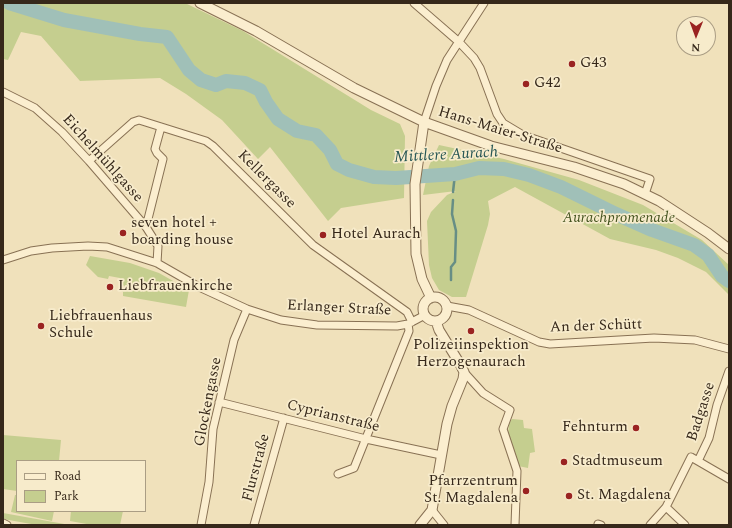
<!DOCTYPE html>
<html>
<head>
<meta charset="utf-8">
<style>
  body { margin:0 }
  #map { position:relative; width:732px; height:528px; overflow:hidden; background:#f0e1bb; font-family:Spectral,serif }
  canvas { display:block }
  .frame { position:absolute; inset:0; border:4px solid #36281a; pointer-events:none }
  .legend { position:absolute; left:16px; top:460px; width:130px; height:52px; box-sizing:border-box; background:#f7ebcb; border:1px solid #aa9d84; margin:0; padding:5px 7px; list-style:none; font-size:12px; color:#36281a }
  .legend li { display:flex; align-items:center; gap:8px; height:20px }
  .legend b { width:20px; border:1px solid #aa9d84 }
  .north { position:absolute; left:676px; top:16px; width:40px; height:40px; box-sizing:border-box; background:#f7ebcb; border:1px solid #aa9d84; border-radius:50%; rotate:181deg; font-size:11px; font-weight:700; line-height:16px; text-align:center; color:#36281a }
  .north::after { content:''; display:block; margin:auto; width:14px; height:18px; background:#9a2321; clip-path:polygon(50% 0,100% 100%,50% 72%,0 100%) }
</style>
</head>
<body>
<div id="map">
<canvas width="732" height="528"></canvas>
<div class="frame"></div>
<ul class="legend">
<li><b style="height:5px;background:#fbeecf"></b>Road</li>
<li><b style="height:11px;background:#c5ce8f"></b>Park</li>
</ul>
<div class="north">N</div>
</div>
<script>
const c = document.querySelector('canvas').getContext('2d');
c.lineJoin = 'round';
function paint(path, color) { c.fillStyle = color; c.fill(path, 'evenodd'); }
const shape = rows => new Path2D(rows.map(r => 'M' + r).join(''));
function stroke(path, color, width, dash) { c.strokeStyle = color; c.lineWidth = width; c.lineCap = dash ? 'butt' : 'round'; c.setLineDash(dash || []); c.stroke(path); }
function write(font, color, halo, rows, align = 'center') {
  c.font = font + ' Spectral,serif'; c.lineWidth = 3.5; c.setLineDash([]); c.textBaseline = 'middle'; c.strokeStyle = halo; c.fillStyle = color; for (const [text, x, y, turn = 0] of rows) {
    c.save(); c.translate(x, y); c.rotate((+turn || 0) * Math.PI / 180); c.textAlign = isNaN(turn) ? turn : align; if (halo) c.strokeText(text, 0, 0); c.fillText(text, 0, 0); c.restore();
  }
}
const green = shape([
  [3,3,185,3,243,31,371,110,400,124,405,136,404,198,341,208,328,221,270,147,258,159,222,120,186,94,160,78,80,81,41,36,21,32,8,60,3,59],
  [439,145,504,159,579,180,643,205,702,240,729,265,729,295,706,272,678,258,656,250,610,239,515,187,488,201,490,214,488,225,466,297,452,297,439,290,432,278,429,265,427,221,431,212,447,195,456,191,423,195,429,166],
  [90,256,130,263,159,273,189,290,186,307,123,296,123,292,121,291,124,289,124,286,119,281,120,278,109,276,108,279,98,277,86,265],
  [512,419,523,420,524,428,532,429,535,452,530,453,528,468,518,466,508,434,509,423],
  [3,435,61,440,59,461,17,461,17,491,3,489],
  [15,495,17,495,17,511,54,511,52,521,11,512],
  [71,511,123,511,120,525,92,525,70,521],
  [3,513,70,525,37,525,3,519]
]);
const stream = shape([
  [453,192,455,174],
  [451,280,451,267,455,262,456,231,452,214,453,200]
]);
const river = shape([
  [9,3,64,20,140,34,167,37,189,70,201,80,216,85,226,81,245,83,260,90,266,102,278,119,297,131,316,135,330,150,337,164,349,170,374,177,396,178,455,174,479,168,504,169,529,175,561,187,616,214,652,230,694,245,708,255,722,276,729,281]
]);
const minor = shape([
  [414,3,459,42,474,58,480,68,497,114,503,123,523,135,650,179,645,194],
  [3,92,35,108,62,132,89,161,146,227,158,246,157,263],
  [424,122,436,86,447,60,484,3],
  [89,161,133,122,139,120,206,141,213,146,313,245,407,312,412,322],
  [146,227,163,159,157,153,155,149,161,127],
  [3,260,31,251,52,248,88,246,107,247,157,263,199,287,247,309,281,320,317,325,397,326,408,324,425,315],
  [447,306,469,310,539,342,550,344,654,338,695,340,729,349],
  [464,372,483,393,510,410,503,429,517,471,515,525],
  [219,402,366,439,441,455],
  [698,461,709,438,717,405,729,371],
  [338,474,354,468,409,331,408,324],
  [666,507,685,525],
  [432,510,444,525],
  [3,523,7,525],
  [598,524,601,525],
  [201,525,209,482,213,429,234,340,247,309],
  [254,525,284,418],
  [650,525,666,507,691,457,729,479]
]);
const tertiary = shape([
  [200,3,256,31,354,88,424,122,491,146,574,167,624,184,659,201,708,233,729,249],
  [424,122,415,184,416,254,422,279,431,298],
  '423 309a12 12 0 1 1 24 0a12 12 0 1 1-24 0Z',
  [420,525,432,510,447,424,452,406,463,379,464,372,460,364,439,330,436,321]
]);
const markers = [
  [572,64,4,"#9a2321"],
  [526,84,4,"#9a2321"],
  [123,233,4,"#9a2321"],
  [323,235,4,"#9a2321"],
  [110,287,4,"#9a2321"],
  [41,326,4,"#9a2321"],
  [471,331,4,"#9a2321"],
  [636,428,4,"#9a2321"],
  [564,462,4,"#9a2321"],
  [526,491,4,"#9a2321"],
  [569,496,4,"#9a2321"]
];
const poiNames = [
  ["G43",580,64],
  ["G42",534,84],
  ["seven hotel +",131,224],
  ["boarding house",131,241],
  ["Hotel Aurach",331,235],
  ["Liebfrauenkirche",118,287],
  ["Liebfrauenhaus",49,317],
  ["Schule",49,334],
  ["Polizeiinspektion",471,346,"center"],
  ["Herzogenaurach",471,363,"center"],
  ["Fehnturm",628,428,"right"],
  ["Stadtmuseum",572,462],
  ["Pfarrzentrum",518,482,"right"],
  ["St. Magdalena",518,499,"right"],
  ["St. Magdalena",577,496]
];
const streetNames = [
  ["Hans-Maier-Straße",500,131,17],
  ["Eichelmühlgasse",102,159,48],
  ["Kellergasse",266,180,45],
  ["Erlanger Straße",339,309,3],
  ["An der Schütt",596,327,-2],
  ["Glockengasse",209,402,-79],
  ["Badgasse",702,412,-72],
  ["Cyprianstraße",333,417,14],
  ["Flurstraße",257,468,-75]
];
const parkNames = [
  ["Aurachpromenade",619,219]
];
const waterNames = [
  ["Mittlere Aurach",446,156,-3]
];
paint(green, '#c5ce8f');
stroke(stream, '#678e85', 2.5);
stroke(river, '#a0c0b8', 14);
stroke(minor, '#887154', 9);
stroke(tertiary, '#887154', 11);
stroke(minor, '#fbeecf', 7);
stroke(tertiary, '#fbeecf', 9);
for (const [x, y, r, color] of markers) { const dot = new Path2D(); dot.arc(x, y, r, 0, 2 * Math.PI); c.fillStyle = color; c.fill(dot); stroke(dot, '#f7ebcb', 1.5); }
write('15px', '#36281a', '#f7ebcb', poiNames, 'left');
write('15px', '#36281a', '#f7ebcb', streetNames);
write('italic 15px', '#455420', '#f7ebcb', parkNames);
write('italic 16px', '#285755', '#f7ebcb', waterNames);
</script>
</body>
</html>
